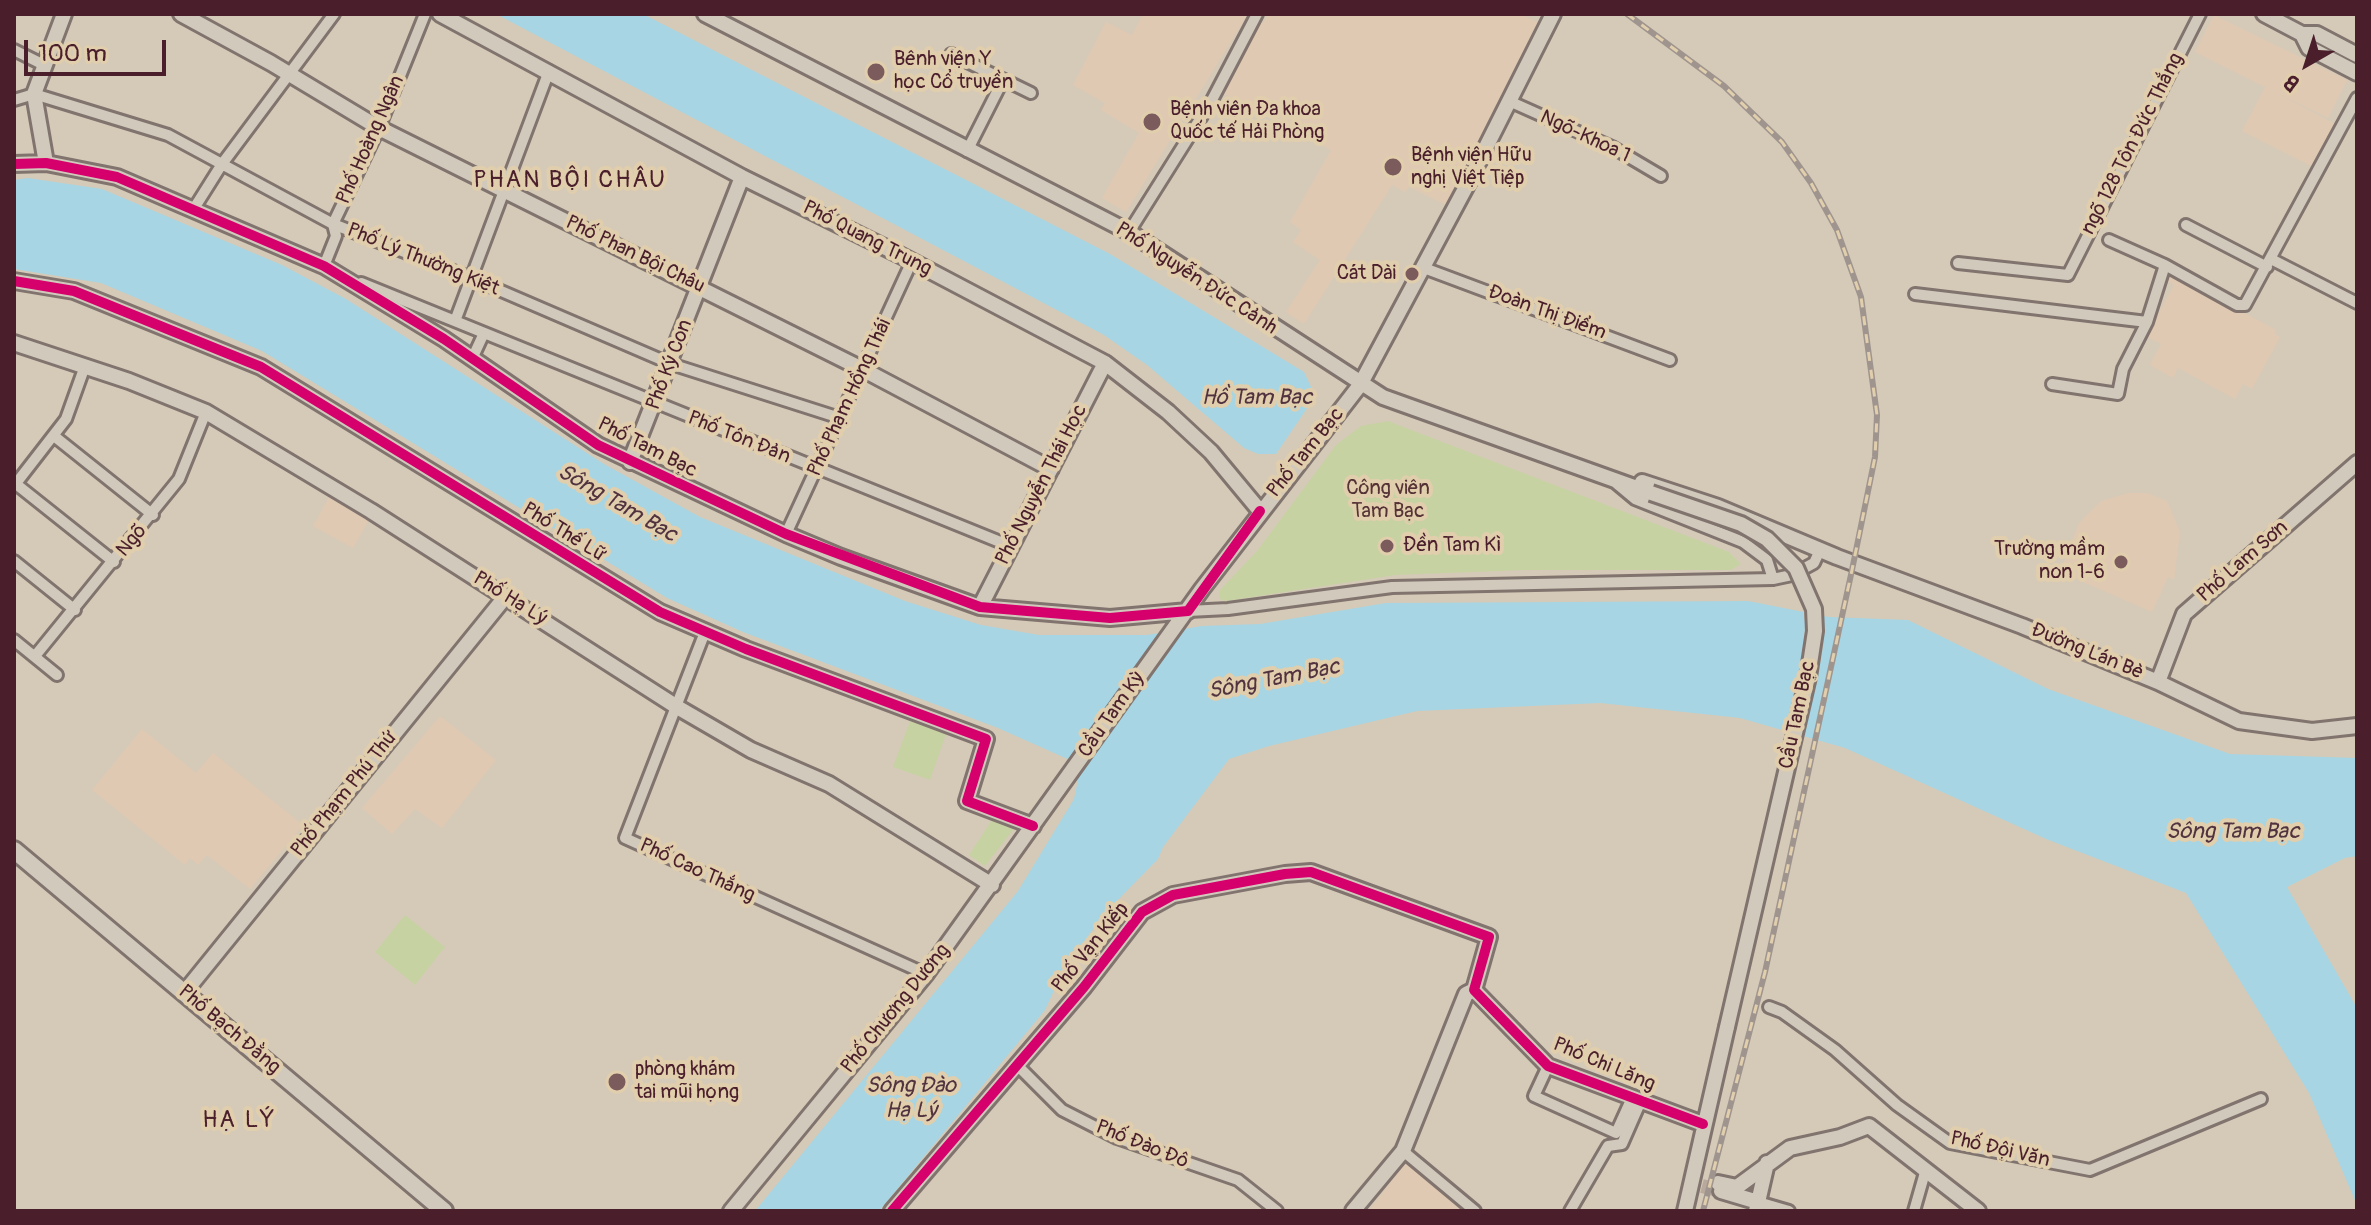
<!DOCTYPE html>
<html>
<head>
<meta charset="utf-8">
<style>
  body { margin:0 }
  #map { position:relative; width:2371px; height:1225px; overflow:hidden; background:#d5cab8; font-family:Pangolin,sans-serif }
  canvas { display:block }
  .frame { position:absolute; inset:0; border:16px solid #4a1f2b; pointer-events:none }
  .north { position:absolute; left:2267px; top:24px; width:80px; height:80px; -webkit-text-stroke:6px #e1ceac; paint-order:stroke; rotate:219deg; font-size:22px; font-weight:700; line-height:32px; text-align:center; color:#4a1f2b }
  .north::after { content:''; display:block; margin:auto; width:28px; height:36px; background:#4a1f2b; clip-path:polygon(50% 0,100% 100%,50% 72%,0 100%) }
  .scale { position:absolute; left:24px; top:40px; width:142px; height:36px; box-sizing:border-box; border:4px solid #4a1f2b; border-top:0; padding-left:10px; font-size:24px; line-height:28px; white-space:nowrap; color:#4a1f2b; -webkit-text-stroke:6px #e1ceac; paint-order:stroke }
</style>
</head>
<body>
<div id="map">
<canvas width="2371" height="1225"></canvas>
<div class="frame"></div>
<div class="north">B</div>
<div class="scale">100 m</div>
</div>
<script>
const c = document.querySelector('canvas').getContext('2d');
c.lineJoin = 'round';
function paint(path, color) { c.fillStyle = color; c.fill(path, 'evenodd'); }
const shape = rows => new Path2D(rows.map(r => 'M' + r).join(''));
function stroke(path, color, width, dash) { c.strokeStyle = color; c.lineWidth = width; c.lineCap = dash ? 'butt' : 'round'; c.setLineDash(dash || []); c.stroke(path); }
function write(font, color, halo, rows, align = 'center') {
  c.font = font + ' Pangolin,sans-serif'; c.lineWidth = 8; c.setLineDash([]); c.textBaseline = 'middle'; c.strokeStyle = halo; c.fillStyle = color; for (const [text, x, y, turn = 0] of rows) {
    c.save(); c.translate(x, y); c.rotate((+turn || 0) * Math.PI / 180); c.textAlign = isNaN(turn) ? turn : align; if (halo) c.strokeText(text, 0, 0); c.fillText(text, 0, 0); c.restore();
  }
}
const built = shape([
  [1143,14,1248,14,1126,212,1102,198,1139,133,1101,110,1105,103,1073,85,1106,22,1132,35],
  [1268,14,1520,14,1539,23,1446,205,1409,187,1405,192,1392,185,1304,324,1286,312,1320,260,1293,242,1301,230,1290,222,1331,150,1223,93,1260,21,1263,23],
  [2214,15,2347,80,2328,118,2273,91,2337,125,2315,168,2242,131,2265,87,2195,52],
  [2172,274,2276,330,2275,334,2280,337,2252,389,2243,384,2235,399,2178,368,2173,378,2150,365,2161,344,2146,336,2174,285,2168,281],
  [2128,493,2147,493,2167,501,2180,532,2174,580,2168,577,2152,612,2060,572,2079,523,2101,501],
  [331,494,371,516,353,548,313,526],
  [440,716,496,760,442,828,415,809,392,834,362,808],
  [142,729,196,773,213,753,303,825,250,889,207,855,198,865,190,858,185,865,92,790],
  [1409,1158,1470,1211,1369,1211]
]);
const green = shape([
  [1388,421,1729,552,1741,564,1731,570,1525,570,1396,575,1226,601,1220,599,1220,590,1257,551,1336,445,1361,426],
  [910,721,946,734,930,780,893,767],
  [993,818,1016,826,985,866,969,855],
  [405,915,445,947,415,985,375,952]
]);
const water = shape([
  [496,14,643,14,1110,254,1304,372,1313,391,1312,401,1276,454,1258,454,1244,448,1147,365,1104,335],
  [28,178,102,189,282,265,346,299,604,464,700,517,905,601,981,625,1039,635,1147,635,1202,626,1260,624,1386,603,1748,601,1829,617,1908,620,2048,689,2230,754,2357,758,2357,856,2345,858,2287,887,2357,1008,2357,1205,2309,1093,2186,893,2046,839,1845,748,1740,718,1600,703,1417,711,1269,746,1229,759,1163,847,1158,859,1105,913,1064,969,1045,1010,879,1211,755,1211,1018,891,1074,799,1081,765,998,728,743,632,667,598,262,351,101,283,14,269,14,180]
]);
const pier = shape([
  [1802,608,1820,612,1824,630,1822,655,1802,739,1785,734,1804,649,1805,622]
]);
const secondaryTunnel = shape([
  [1702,1186,1717,1190]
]);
const street = shape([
  [14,50,44,65],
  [951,54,1031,93],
  [14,100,34,94,168,135,333,224,471,278,671,364,840,418],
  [1509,101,1612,147,1661,176],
  [967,151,1003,80],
  [193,210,222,164,334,14],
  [2186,225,2267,267],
  [1129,232,1212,100,1257,14],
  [2109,240,2165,265,2237,305,2245,305,2357,98],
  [2271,259,2357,303],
  [1958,263,2068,275,2200,14],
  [324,266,336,236,333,224,379,128,425,14],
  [1424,268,1670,360],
  [361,283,1010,546],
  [1915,294,2147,322],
  [455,321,549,71],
  [472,359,484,333],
  [2052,384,2118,394,2123,369,2147,322,2165,265],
  [54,436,153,515],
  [16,484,114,562],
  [1617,484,1635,499,1743,542,1767,560,1773,579],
  [14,486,66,419,85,366],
  [786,534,912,261],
  [14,561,75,610],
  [1188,611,1228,609,1392,587,1773,579,1792,575,1814,563,1820,550],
  [705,632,625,838,926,974],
  [14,640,57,675],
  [35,656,179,479,206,412],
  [1769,1007,1782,1012,1835,1050,1897,1105,1950,1143,2090,1170,2261,1099],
  [1016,1064,1062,1110,1117,1138,1238,1180,1277,1211],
  [1548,1066,1534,1096,1616,1133,1631,1100],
  [1403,1151,1475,1211],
  [1758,1202,1789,1211],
  [1570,1211,1608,1146,1622,1144,1640,1103],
  [1914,1211,1926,1169]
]);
const secondary = shape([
  [181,14,271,63,379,128,864,370,1051,469],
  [440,14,742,177,898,254,1105,363,1168,412,1211,452,1260,511],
  [705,14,1129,232,1383,397,1651,493],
  [2264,14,2302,34,2317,34,2357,55],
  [2302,34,2309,48,2357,73],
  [46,163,34,94,64,14],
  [14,164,46,163,117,177,324,266,444,339,598,445,786,534,841,557,980,607,1110,618,1188,611],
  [14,281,74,291,261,367,660,612,746,649,986,739,967,801,1033,826],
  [14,343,129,381,206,412,371,511,677,707,751,750,829,784,992,885],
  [630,462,742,177],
  [1642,482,1718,507,1837,557,2022,626,2158,682,2239,721,2312,731,2357,726],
  [980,607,1105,363],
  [2158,682,2184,614,2357,463],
  [184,993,506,596],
  [1718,1183,1737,1187,1790,1148,1840,1137,1869,1126,1978,1211],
  [1721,1191,1758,1202],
  [731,1211,926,974,1202,589,1360,385,1467,185,1553,14],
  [892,1211,1084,987,1142,912,1173,895,1285,874,1311,872,1489,937,1474,990,1548,1066,1703,1124],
  [1353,1211,1403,1151,1466,994,1474,990],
  [1685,1211,1727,1027],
  [1756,1211,1767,1163]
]);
const primary = shape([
  [14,850,444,1211]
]);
const rail = shape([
  [1627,14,1724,86,1782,142,1811,183,1837,230,1861,297,1877,415,1875,457,1852,570,1765,972,1703,1211]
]);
const secondaryBridge = shape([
  [1651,493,1741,524,1767,539,1796,568,1814,609,1815,631,1808,677,1727,1027]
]);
const cycleway = shape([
  [14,164,46,163,117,177,324,266,444,339,598,445,786,534,980,607,1110,618,1188,611,1260,511],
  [14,281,74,291,261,367,660,612,746,649,986,739,967,801,1033,826],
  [892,1211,1084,987,1142,912,1173,895,1285,874,1311,872,1489,937,1474,990,1548,1066,1703,1124]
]);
const markers = [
  [876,72,10,"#7b5b5c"],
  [1152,122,10,"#7b5b5c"],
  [1393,167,10,"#7b5b5c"],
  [1412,274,8,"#7b5b5c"],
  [1387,546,8,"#7b5b5c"],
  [2121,562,8,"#7b5b5c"],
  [617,1082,10,"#7b5b5c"]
];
const poiNames = [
  ["Bênh viện Y",894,60],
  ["học Cổ truyền",894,83],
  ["Bệnh viện Đa khoa",1170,110],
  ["Quốc tế Hải Phòng",1170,133],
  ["Bệnh viện Hữu",1411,156],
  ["nghị Việt Tiệp",1411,179],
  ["Cát Dài",1396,274,"right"],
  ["Đền Tam Kì",1403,546],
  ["Trường mầm",2105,550,"right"],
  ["non 1-6",2105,573,"right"],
  ["phòng khám",635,1070],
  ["tai mũi họng",635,1093]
];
const streetNames = [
  ["Ngõ-Khoa 1",1585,137,25],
  ["Phố Hoàng Ngân",371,140,-66],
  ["ngõ 128 Tôn Đức Thắng",2133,144,-63],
  ["Phố Quang Trung",867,239,27],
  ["Phố Phan Bội Châu",635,255,26],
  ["Phố Lý Thường Kiệt",423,260,22],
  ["Phố Nguyễn Đức Cảnh",1196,279,33],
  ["Đoàn Thị Điểm",1547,313,20],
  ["Phố Ký Con",670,365,-69],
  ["Phố Phạm Hồng Thái",850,398,-65],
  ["Phố Tôn Đản",739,438,22],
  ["Phố Tam Bạc",647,448,27],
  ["Phố Tam Bạc",1306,453,-51],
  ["Phố Nguyễn Thái Học",1042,485,-63],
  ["Phố Thế Lữ",564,533,32],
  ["Ngõ",132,541,-50],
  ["Phố Lam Sơn",2243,562,-41],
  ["Phố Hạ Lý",510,599,32],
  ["Đường Lán Bè",2087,652,22],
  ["Cầu Tam Kỳ",1112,715,-55],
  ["Cầu Tam Bạc",1798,715,-78],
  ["Phố Phạm Phú Thứ",345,794,-51],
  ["Phố Cao Thắng",697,871,25],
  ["Phố Vạn Kiếp",1091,948,-51],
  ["Phố Chương Dương",896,1009,-51],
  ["Phố Bạch Đằng",229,1030,40],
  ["Phố Chi Lăng",1604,1065,23],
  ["Phố Đào Đô",1142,1145,22],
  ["Phố Đội Văn",2000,1150,13]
];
const parkNames = [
  ["Công viên",1388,489],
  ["Tam Bạc",1388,512]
];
const waterNames = [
  ["Hồ Tam Bạc",1257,398],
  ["Sông Tam Bạc",617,504,30],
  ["Sông Tam Bạc",1274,680,-11],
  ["Sông Tam Bạc",2233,832],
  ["Sông Đào",911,1086],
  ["Hạ Lý",911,1111]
];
const quarterNames = [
  ["PHAN BỘI CHÂU",570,181],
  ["HẠ LÝ",239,1121]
];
paint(built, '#dfc9b2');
paint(green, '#c7d2a3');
paint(water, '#a7d5e3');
paint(pier, '#d5cab8');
stroke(secondaryTunnel, '#b9a89c', 14, [14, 7]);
stroke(street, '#81746e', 16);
stroke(secondary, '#81746e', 20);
stroke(primary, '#81746e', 22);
stroke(street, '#d1c9bc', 10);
stroke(secondary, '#d1c9bc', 14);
stroke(primary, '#d1c9bc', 16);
stroke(rail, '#9f958e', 6);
stroke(rail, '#e1ceac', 3, [9]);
stroke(secondaryBridge, '#81746e', 20, []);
stroke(secondaryBridge, '#d1c9bc', 14);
stroke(cycleway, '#d6006c', 10);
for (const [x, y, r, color] of markers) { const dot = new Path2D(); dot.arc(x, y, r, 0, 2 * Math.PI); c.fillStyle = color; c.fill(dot); stroke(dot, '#e1ceac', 3); }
write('20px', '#4a1f2b', '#e1ceac', poiNames, 'left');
write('20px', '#4a1f2b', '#e1ceac', streetNames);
write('20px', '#553235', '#e1ceac', parkNames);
write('italic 22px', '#51323f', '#e1ceac', waterNames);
c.letterSpacing = '2px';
write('24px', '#4a1f2b', '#e1ceac', quarterNames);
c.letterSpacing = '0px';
</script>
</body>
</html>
